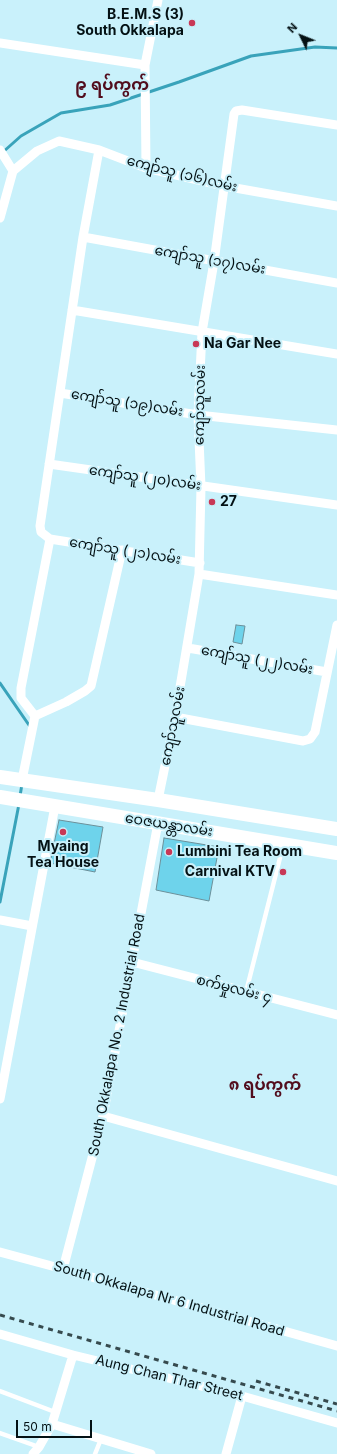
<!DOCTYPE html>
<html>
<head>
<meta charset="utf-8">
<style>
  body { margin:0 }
  #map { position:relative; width:337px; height:1454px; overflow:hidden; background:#c9f1fb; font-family:Inter,sans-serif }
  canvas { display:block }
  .north { position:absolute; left:281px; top:16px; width:40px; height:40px; -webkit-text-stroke:3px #c9f1fb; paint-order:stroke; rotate:313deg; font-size:11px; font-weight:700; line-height:16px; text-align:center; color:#041114 }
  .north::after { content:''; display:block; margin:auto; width:14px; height:18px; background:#041114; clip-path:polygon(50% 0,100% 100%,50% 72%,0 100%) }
  .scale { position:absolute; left:16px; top:1420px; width:76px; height:18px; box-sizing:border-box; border:2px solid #041114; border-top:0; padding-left:5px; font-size:12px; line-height:14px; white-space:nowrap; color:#041114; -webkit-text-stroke:3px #c9f1fb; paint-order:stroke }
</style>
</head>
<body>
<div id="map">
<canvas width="337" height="1454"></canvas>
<div class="north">N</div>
<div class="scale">50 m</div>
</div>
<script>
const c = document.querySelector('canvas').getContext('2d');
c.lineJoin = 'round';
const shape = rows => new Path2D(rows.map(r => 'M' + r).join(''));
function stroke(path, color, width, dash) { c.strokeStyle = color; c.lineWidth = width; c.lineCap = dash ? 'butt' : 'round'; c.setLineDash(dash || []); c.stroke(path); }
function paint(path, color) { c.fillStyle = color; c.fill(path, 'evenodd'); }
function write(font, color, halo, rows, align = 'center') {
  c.font = font + ' Inter,"Noto Sans Myanmar",sans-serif'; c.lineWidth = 4; c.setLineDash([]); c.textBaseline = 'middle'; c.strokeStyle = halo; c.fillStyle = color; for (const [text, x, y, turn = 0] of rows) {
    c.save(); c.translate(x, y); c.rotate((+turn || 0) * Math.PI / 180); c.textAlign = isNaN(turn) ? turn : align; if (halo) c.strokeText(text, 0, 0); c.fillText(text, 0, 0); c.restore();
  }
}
const stream = shape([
  [3,152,21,136,61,113,110,105,179,82,251,56,315,47,337,48],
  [0,683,31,728],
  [20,796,22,784],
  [0,902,19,804]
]);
const building = shape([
  [236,625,245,626,242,644,233,642,236,625],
  [59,820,103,827,95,872,50,863,59,820],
  [164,838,219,847,209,901,156,890,164,838]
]);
const service = shape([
  [246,992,283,846],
  [0,1391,55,1412],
  [0,1433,39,1447],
  [95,1454,101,1439]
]);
const minor = shape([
  [0,43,145,65],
  [0,150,13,171,0,218],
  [99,150,83,237,40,526,41,532,50,539,200,563],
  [146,168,145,65,158,0],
  [13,171,37,151,59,141,99,150,146,168,224,186,337,206],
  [83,237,337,283],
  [72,310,337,354],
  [60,393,198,415,337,430],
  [49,464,337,505],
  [199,574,337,595],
  [188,648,327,672],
  [35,716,21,698,21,688,50,539],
  [175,717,303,741,310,739,315,732,337,625],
  [22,780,35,716,66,702,85,691,91,686,122,550],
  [158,800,175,717,199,574,201,487,198,415,202,332,214,262,234,114,236,111,242,110,337,125],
  [0,920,32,926],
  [132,962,337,1015],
  [0,1099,55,806],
  [103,1116,337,1181],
  [0,1252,63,1269,337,1346],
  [63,1269,103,1116,158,823],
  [0,1334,73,1355,242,1396,337,1423],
  [52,1424,151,1454],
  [33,1454,39,1447,52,1424,73,1355],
  [226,1454,242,1396]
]);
const primary = shape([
  [0,777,158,800,337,829],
  [0,797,337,853]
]);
const rail = shape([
  [0,1315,337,1411],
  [256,1381,337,1404]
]);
const markers = [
  [192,23,4,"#c83856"],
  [196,344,4,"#c83856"],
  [212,502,4,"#c83856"],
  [63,832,4,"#c83856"],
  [169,852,4,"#c83856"],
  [283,872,4,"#c83856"]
];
const poiNames = [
  ["B.E.M.S (3)",184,15,"right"],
  ["South Okkalapa",184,31,"right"],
  ["Na Gar Nee",204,344],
  ["27",220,502],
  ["Myaing",63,847,"center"],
  ["Tea House",63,863,"center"],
  ["Lumbini Tea Room",177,852],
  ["Carnival KTV",275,872,"right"]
];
const streetNames = [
  ["ကျော်သူ (၁၆)လမ်း",182,174,14],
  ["ကျော်သူ (၁၇)လမ်း",210,260,10],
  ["ကျော်သူ (၁၉)လမ်း",127,403,9],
  ["ကျော်သူလမ်း",200,405,-89],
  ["ကျော်သူ (၂၀)လမ်း",145,478,8],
  ["ကျော်သူ (၂၁)လမ်း",125,551,9],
  ["ကျော်သူ (၂၂)လမ်း",257,660,10],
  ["ကျော်သူလမ်း",173,726,-79],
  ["ဝေဇယန္တာလမ်း",169,825,9],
  ["စက်မှုလမ်း ၄",234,989,14],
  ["South Okkalapa No. 2 Industrial Road",117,1035,-79],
  ["South Okkalapa Nr 6 Industrial Road",169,1299,16],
  ["Aung Chan Thar Street",169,1378,14]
];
const quarterNames = [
  ["၉ ရပ်ကွက်",112,85],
  ["၈ ရပ်ကွက်",265,1085]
];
stroke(stream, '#39a3ba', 3);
paint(building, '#6ed3eb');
stroke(building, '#6c909a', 1);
stroke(service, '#fff', 4.5);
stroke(minor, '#fff', 9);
stroke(primary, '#fff', 14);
stroke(rail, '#364a4e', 3, [5, 5]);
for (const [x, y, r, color] of markers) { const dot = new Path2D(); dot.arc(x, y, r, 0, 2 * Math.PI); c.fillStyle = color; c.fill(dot); stroke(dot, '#c9f1fb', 1.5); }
write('bold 14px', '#041114', '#c9f1fb', poiNames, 'left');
write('14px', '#041114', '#c9f1fb', streetNames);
write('bold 16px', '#520d1d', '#c9f1fb', quarterNames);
</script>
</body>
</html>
